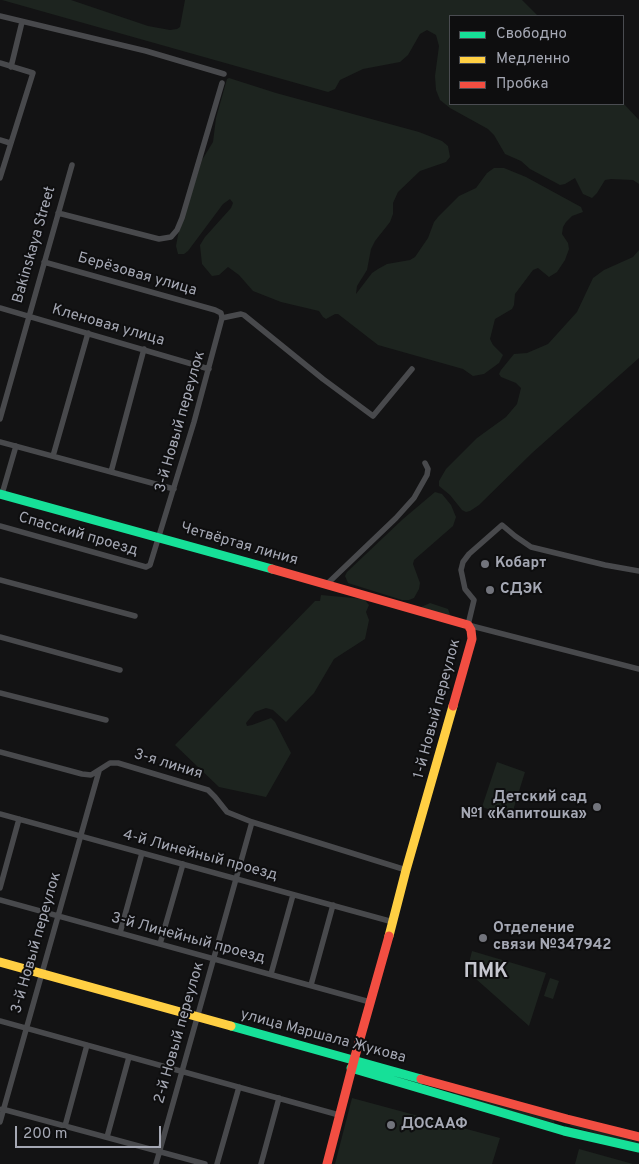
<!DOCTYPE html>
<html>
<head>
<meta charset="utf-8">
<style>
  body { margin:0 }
  #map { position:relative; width:639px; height:1164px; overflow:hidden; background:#131314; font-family:Overpass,sans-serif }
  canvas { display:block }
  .legend { position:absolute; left:449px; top:15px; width:175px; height:90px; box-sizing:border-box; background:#0e0e0f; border:1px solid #4a4c51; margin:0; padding:6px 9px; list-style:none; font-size:15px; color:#a5a8b4 }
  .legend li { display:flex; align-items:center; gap:10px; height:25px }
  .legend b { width:25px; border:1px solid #4a4c51 }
  .scale { position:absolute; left:15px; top:1126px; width:146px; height:22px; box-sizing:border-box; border:2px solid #a5a8b4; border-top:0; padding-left:6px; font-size:15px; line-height:18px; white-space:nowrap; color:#a5a8b4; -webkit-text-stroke:4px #0e0e0f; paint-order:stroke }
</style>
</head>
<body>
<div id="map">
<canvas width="639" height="1164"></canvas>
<ul class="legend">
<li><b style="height:6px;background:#16e098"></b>Свободно</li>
<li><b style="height:6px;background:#ffcf43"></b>Медленно</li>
<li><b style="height:6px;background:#f24e42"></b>Пробка</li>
</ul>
<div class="scale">200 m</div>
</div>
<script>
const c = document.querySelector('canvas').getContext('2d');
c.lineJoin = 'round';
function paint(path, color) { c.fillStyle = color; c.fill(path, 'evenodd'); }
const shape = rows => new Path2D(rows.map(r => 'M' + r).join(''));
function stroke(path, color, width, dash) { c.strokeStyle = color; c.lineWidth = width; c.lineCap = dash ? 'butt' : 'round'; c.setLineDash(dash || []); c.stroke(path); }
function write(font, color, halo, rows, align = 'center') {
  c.font = font + ' Overpass,sans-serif'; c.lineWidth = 4; c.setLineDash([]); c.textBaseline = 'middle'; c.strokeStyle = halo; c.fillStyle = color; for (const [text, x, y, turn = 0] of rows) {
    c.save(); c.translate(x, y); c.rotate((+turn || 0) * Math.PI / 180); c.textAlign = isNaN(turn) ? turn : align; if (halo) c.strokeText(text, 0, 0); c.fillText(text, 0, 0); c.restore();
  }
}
const green = shape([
  [2,0,71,0,148,26,170,30,177,29,180,27,185,0,522,0,538,16,450,16,450,104,623,103,639,120,639,184,633,180,611,179,605,180,597,193,592,198,583,194,575,178,565,184,560,185,530,169,521,161,505,154,494,135,488,129,450,108,440,100,436,90,435,76,439,46,436,35,427,30,420,34,408,55,400,62,363,69,340,80,335,89,328,92],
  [229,78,276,93,419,132,442,141,448,146,450,157,446,162,420,171,398,192,393,203,393,214,390,222,375,241,371,249,367,270,357,286,356,294,372,273,378,269,387,264,410,260,415,257,428,238,434,222,438,217,459,196,476,188,487,173,494,168,504,168,526,177,581,207,583,212,572,216,566,222,563,227,562,234,568,243,569,249,565,260,557,272,549,277,538,268,533,270,515,294,514,305,512,309,495,319,490,339,493,345,503,355,499,363,484,374,473,376,463,369,378,345,338,314,335,314,326,319,323,317,319,311,281,302,253,291,239,275,228,267,219,275,212,276,202,264,200,245,205,237,231,208,233,203,230,199,223,204,188,251,184,254,178,254,176,246,178,235,202,160,213,142,216,118,227,79],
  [639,250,639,358,532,453,479,505,470,511,466,512,462,510,450,495,439,486,439,481,446,469,477,438,506,417,517,404,521,388,516,383,501,377,499,374,501,370,514,354,527,353,548,344,577,312,593,278,604,270,633,257],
  [435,492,442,494,451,505,456,517,453,526,414,560,413,564,420,583,419,589,414,598,409,600,402,600,348,583,345,576,347,572,403,519],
  [321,595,364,599,369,605,366,612,369,620,365,639,334,659,314,693,286,722,273,710,266,708,255,712,246,723,247,726,252,725,271,718,275,722,291,753,266,797,219,787,175,745,315,601,320,601],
  [430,603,448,609,451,617,419,608],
  [497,762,525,772,511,817,482,807],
  [472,951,546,973,529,1026,467,971],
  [550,978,559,981,553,999,544,996],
  [455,1090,555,1118,554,1123,454,1095],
  [352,1098,500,1138,492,1164,335,1164],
  [571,1123,639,1142,639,1146,570,1126],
  [579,1149,633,1164,575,1164]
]);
const street = shape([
  [0,16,146,51,224,74],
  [0,63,33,73,0,178],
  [11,67,22,22],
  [0,140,10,143],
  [58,213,159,239,171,237,177,230,182,218,222,83],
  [0,308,209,369],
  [222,318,241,314,244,315,323,379,373,416,412,369],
  [0,419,72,165],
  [0,442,174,489],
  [53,456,88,333],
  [111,472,144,349],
  [2,494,16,446],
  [0,526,146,567,150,565,194,422,222,318,221,313,215,310,44,262],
  [639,571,605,565,531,547,515,536,502,525,469,554,463,562,461,570,465,589,474,600,468,625,639,669],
  [0,580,135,616],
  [327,584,396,518,414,498,427,475,428,469,425,463],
  [0,637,120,670],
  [0,693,106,720],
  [0,752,82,774,91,775,110,763,118,763,208,790,215,797,227,812,252,822,406,870],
  [0,814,393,922],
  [0,888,19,819],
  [0,900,370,1002],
  [120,933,142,853],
  [160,944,183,864],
  [271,974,293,895],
  [311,985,333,905],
  [0,1021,339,1115],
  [2,1109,205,1164],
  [0,1122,99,771],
  [65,1126,87,1045],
  [107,1137,129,1057],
  [156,1164,252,822],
  [217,1164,239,1087],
  [261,1164,279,1098]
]);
const fast = shape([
  [0,494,272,569],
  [231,1026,421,1079],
  [351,1068,564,1131,639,1148]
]);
const slow = shape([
  [389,936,406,870,453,706],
  [0,962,231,1026]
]);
const jam = shape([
  [272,569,468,625,471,630,472,639,453,706],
  [421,1079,567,1119,639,1137],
  [327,1164,354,1060,389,936]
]);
const markers = [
  [485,564,5,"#72747c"],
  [490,590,5,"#72747c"],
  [597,807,5,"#72747c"],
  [483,938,5,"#72747c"],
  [391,1125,5,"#72747c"]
];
const streetNames = [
  ["Bakinskaya Street",35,245,-74],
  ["Берёзовая улица",137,275,16],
  ["Кленовая улица",108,326,16],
  ["3-й Новый переулок",181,422,-74],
  ["Спасский проезд",78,535,16],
  ["Четвёртая линия",239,545,16],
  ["1-й Новый переулок",438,709,-75],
  ["3-я линия",168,765,17],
  ["4-й Линейный проезд",200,856,15],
  ["3-й Линейный проезд",188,939,15],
  ["3-й Новый переулок",37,943,-74],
  ["2-й Новый переулок",180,1033,-74],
  ["улица Маршала Жукова",323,1037,15]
];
const poiNames = [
  ["Кобарт",495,564],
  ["СДЭК",500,590],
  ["Детский сад",587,798,"right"],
  ["№1 «Капитошка»",587,815,"right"],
  ["Отделение",493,929],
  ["связи №347942",493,946],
  ["ДОСААФ",401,1125]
];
const districtNames = [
  ["ПМК",486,973]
];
paint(green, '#1d241f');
stroke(street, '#48494c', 5.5);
stroke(fast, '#16e098', 9);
stroke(slow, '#ffcf43', 9);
stroke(jam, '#f24e42', 9);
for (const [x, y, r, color] of markers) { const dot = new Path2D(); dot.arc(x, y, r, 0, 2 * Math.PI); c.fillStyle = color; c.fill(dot); stroke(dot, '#0e0e0f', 2); }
write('15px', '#a5a8b4', '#0e0e0f', streetNames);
write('bold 15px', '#a5a8b4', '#0e0e0f', poiNames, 'left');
write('bold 20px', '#c6c7d0', '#0e0e0f', districtNames);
</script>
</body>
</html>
